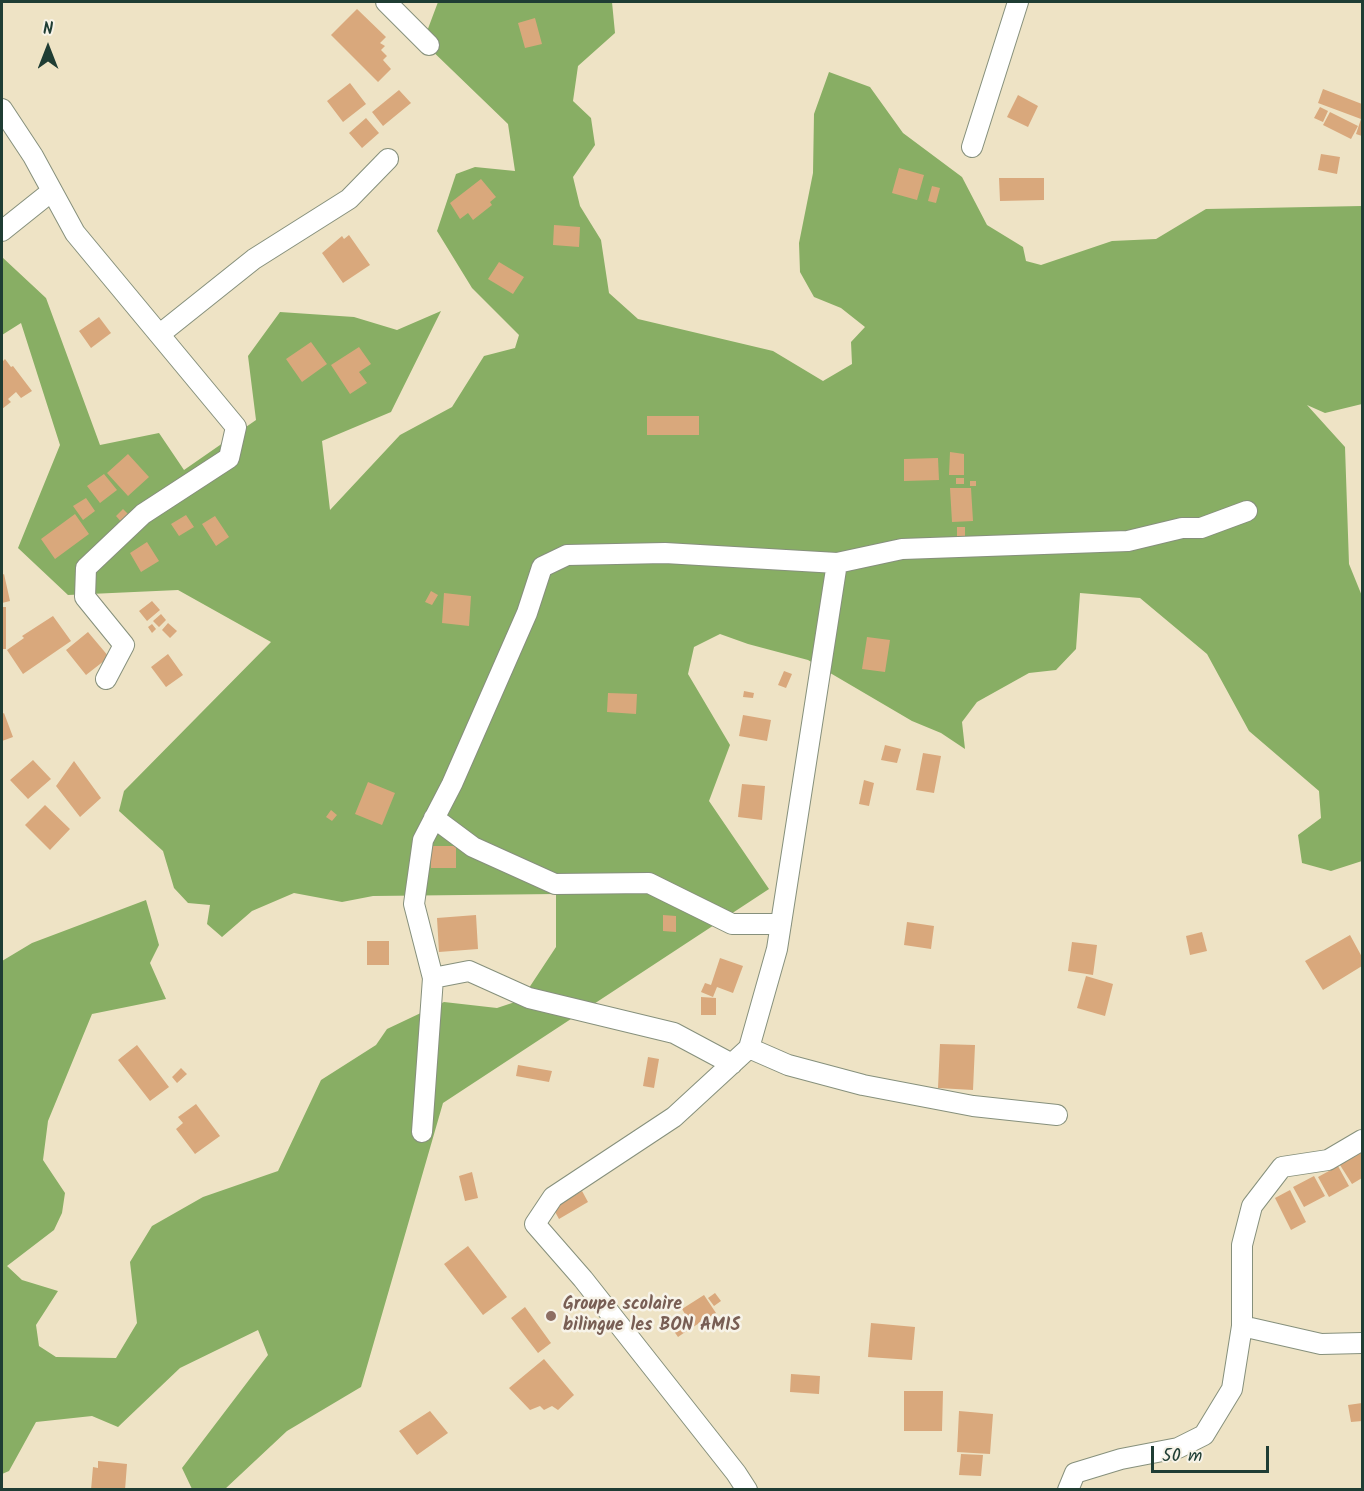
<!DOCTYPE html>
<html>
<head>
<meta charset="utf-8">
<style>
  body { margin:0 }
  #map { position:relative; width:1364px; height:1491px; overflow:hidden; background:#eee3c5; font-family:Kalam,sans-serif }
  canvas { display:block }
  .frame { position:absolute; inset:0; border:3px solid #1f3d34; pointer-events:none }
  .north { position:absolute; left:18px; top:18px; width:60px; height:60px; -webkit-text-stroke:4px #f7f3e8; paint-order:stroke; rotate:0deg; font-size:16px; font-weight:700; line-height:24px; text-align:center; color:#1f3d34 }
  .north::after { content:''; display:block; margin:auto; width:21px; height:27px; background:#1f3d34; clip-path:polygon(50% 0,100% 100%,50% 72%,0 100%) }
  .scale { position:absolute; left:1151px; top:1446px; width:118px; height:27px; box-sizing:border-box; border:3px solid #1f3d34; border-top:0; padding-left:8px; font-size:18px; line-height:21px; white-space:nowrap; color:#1f3d34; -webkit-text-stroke:4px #f7f3e8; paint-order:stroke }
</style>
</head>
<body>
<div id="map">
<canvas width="1364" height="1491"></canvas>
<div class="frame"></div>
<div class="north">N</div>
<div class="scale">50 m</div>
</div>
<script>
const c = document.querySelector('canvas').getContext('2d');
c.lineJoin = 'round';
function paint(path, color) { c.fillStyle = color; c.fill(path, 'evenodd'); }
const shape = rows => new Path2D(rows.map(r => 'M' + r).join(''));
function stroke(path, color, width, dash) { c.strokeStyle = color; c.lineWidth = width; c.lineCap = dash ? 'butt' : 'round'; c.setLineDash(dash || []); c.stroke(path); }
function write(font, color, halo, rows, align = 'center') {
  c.font = font + ' Kalam,sans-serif'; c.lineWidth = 5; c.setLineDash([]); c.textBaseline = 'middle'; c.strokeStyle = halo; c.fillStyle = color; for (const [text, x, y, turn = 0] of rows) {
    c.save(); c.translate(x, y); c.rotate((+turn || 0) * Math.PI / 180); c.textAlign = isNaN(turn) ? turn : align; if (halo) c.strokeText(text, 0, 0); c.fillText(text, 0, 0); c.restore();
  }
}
const forest = shape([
  [438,2,612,2,615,33,578,66,573,101,591,118,595,145,573,177,580,206,601,240,609,293,638,319,773,351,823,381,852,364,851,342,865,327,841,308,814,297,800,272,799,243,813,173,814,114,829,72,870,87,903,133,962,177,987,225,1023,247,1026,261,1041,265,1112,241,1156,239,1206,209,1362,206,1362,404,1325,413,1307,405,1345,447,1349,564,1362,596,1362,861,1331,871,1302,863,1298,835,1321,818,1319,791,1249,731,1207,654,1140,598,1080,593,1076,649,1056,670,1029,673,977,702,962,722,965,749,941,733,912,721,808,660,748,644,720,634,694,647,688,674,730,745,709,801,769,889,443,1103,361,1387,287,1431,225,1489,192,1489,182,1468,268,1355,258,1330,180,1368,118,1427,92,1416,36,1422,9,1471,2,1474,2,961,32,943,146,900,159,945,150,963,166,999,92,1014,48,1121,43,1160,65,1193,62,1213,54,1230,7,1266,22,1280,58,1291,36,1325,39,1346,56,1357,116,1358,137,1323,130,1262,152,1226,203,1197,278,1171,321,1080,376,1045,387,1029,444,1002,497,1008,521,1000,556,947,556,894,373,896,342,902,294,893,252,911,222,937,207,924,210,905,188,903,174,888,163,851,119,811,124,791,271,642,178,590,68,595,18,548,60,445,21,323,2,335,2,257,46,298,100,445,159,433,184,470,256,420,248,356,280,312,354,317,397,330,441,311,391,412,322,441,330,510,400,435,452,407,484,356,515,348,519,335,472,288,437,231,456,174,475,167,515,171,508,124,423,42]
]);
const building = shape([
  [357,9,386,37,380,43,385,46,381,50,387,56,383,60,391,69,378,82,331,35],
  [535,18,542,44,525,48,518,23],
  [350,83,366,104,343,122,327,101],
  [1323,89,1362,104,1362,136,1356,134,1361,119,1318,103],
  [399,90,411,103,383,126,372,112],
  [1018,95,1038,106,1028,127,1007,117],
  [1320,107,1328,111,1323,122,1314,118],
  [1330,112,1358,126,1351,139,1323,125],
  [366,118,379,133,362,148,349,133],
  [1321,154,1340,157,1337,174,1318,170],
  [899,168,924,175,917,200,892,193],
  [999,178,1044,178,1044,200,1000,201],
  [481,179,496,197,490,202,492,205,473,220,468,213,460,219,450,203],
  [932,186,940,188,936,203,928,201],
  [554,225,580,227,579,247,553,245],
  [349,235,370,265,343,283,322,253,342,236,344,239],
  [499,262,524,277,513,294,488,279],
  [99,317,111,333,91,348,79,331],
  [311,342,327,364,302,382,286,359],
  [359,347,371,364,359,372,367,383,350,394,331,365],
  [5,359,11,367,13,366,32,391,21,398,16,392,8,399,11,402,2,409,2,362],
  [647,416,699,416,699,435,647,435],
  [950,452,964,454,964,475,949,475],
  [128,454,149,477,128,496,107,473],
  [938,458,939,480,904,481,904,459],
  [104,474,117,490,100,503,87,486],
  [956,478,964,478,964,484,956,484],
  [970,481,976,481,976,486,970,486],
  [950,488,971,488,973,521,952,522],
  [86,498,95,511,83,520,73,506],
  [123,509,131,517,124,525,116,516],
  [75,514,89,534,55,559,41,539],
  [186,515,194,527,179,536,171,524],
  [215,516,229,537,216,546,202,524],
  [957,527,965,527,965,537,957,537],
  [147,542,159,561,141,572,130,553],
  [4,574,10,601,2,603,2,575],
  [431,591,438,595,432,605,425,602],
  [444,593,471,596,469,626,442,623],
  [152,601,160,610,147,621,139,611],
  [2,607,6,607,6,649,2,649],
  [161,614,166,620,159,627,153,621],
  [53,616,71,641,23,674,7,650,24,638,22,636],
  [168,623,177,631,170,638,162,630],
  [152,624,156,629,152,633,148,627],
  [88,632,109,657,86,675,66,650],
  [867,637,890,640,885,672,862,669],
  [168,654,183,675,166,687,151,667],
  [784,671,792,674,786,688,778,685],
  [744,691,754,693,753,698,743,697],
  [608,693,637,694,636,714,607,712],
  [4,713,13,737,2,741,2,714],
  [743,715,771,720,767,741,739,736],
  [885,745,901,749,897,763,881,760],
  [923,753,941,756,934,793,916,790],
  [33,760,51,779,28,799,10,780],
  [74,761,101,798,80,817,56,786],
  [864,780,874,783,869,806,859,804],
  [368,782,395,793,382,825,355,814],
  [742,784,765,786,762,820,738,817],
  [45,805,70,829,50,850,25,825],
  [331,810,337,815,332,821,326,817],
  [431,846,456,846,456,868,431,868],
  [476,915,478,949,439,952,437,918],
  [663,915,676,916,676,932,663,931],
  [907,922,934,926,931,949,904,945],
  [1202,932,1207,951,1190,955,1186,936],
  [1350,935,1362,957,1362,966,1323,990,1305,961],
  [367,941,389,941,389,965,367,965],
  [1072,942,1097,945,1093,975,1068,971],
  [720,958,743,966,733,993,717,987,713,997,701,992,705,983,711,985],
  [1086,976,1113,984,1105,1016,1077,1008],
  [701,997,716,998,716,1015,701,1015],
  [940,1044,975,1045,973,1090,938,1088],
  [137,1045,169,1087,150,1101,118,1060],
  [648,1057,659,1059,654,1088,643,1086],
  [518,1065,552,1071,549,1082,516,1076],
  [181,1068,187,1074,177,1083,172,1077],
  [196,1104,220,1136,195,1154,176,1129,183,1123,178,1117],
  [1362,1152,1362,1178,1352,1184,1340,1165],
  [1338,1166,1349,1186,1329,1197,1318,1177],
  [472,1172,478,1198,465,1201,459,1176],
  [1314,1176,1325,1196,1304,1207,1293,1187],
  [1290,1190,1306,1222,1291,1230,1275,1198],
  [582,1191,588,1202,559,1219,553,1208],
  [468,1246,507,1297,483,1315,444,1264],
  [715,1293,721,1301,714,1306,708,1298],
  [704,1295,716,1313,693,1327,682,1309],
  [525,1307,551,1343,538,1353,511,1318],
  [683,1315,691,1328,678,1337,669,1324],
  [871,1323,915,1327,912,1360,868,1357],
  [544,1359,574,1395,558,1410,552,1406,544,1410,540,1406,530,1410,509,1388],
  [791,1374,820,1376,819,1394,790,1392],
  [904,1391,943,1391,942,1431,904,1431],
  [1362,1403,1362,1421,1351,1422,1348,1405],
  [430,1411,448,1433,417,1455,399,1431],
  [959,1411,993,1414,990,1454,957,1452],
  [961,1454,983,1455,981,1476,959,1475],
  [98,1461,127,1464,125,1490,91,1490,93,1467,98,1468]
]);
const street = shape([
  [386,2,429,45],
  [2,109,33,156,75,233,236,427,229,458,143,514,86,568,85,597,124,645,106,679],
  [972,147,1018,2],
  [2,231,52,191],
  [160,334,254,259,349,199,388,159],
  [434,818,473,847,555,884,649,883,732,924,781,924],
  [433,978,469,971,529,998,674,1033,732,1064],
  [749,1048,788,1065,863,1085,973,1106,1057,1115],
  [422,1132,433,978,414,904,423,840,452,784,527,613,542,567,567,555,665,553,837,563,902,549,1128,541,1182,528,1201,528,1247,511],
  [1242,1326,1321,1344,1362,1343],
  [747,1490,736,1473,583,1279,535,1224,553,1197,674,1117,749,1048,777,949,837,563],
  [1068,1490,1075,1473,1121,1459,1178,1448,1204,1435,1232,1389,1242,1326,1242,1245,1252,1206,1282,1167,1328,1160,1362,1140]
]);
const markers = [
  [551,1316,6,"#8d6e63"]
];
const educationNames = [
  ["Groupe scolaire",563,1306],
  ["bilingue les BON AMIS",563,1327]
];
paint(forest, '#88ae64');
paint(building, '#d9a87c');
stroke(street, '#86907c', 22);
stroke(street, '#fff', 20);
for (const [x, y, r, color] of markers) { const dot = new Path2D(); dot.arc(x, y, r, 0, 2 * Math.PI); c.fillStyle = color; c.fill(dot); stroke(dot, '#f7f3e8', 2); }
write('bold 18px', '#785e54', '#f7f3e8', educationNames, 'left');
</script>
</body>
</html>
